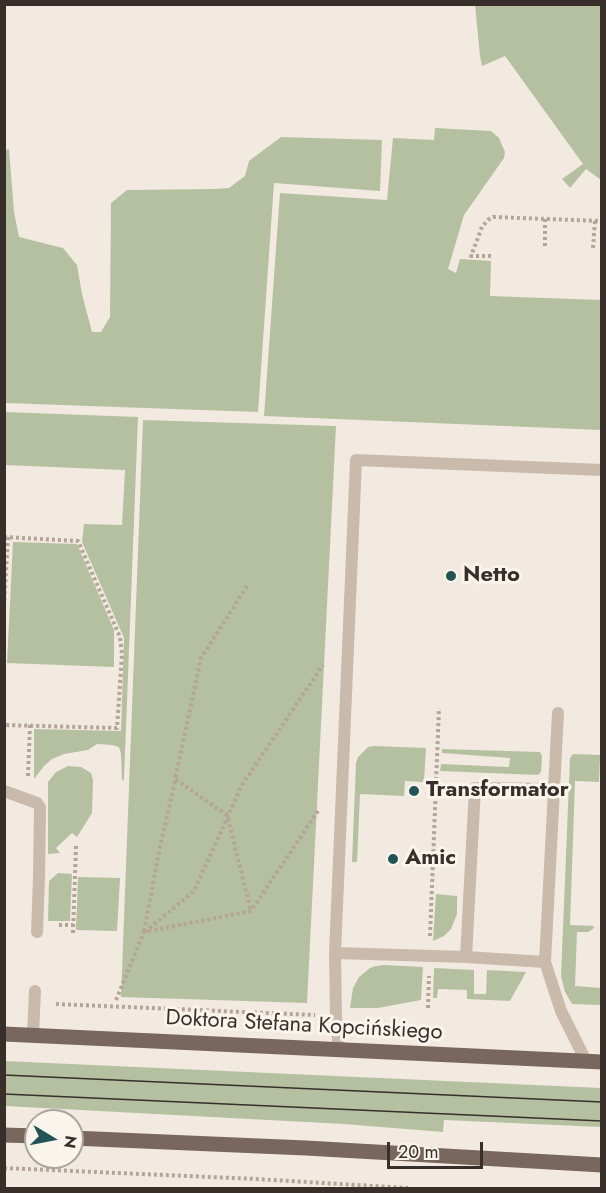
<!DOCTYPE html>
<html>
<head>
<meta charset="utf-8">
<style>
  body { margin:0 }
  #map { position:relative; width:606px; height:1193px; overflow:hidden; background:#f2eae0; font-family:Jost,sans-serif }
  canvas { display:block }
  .frame { position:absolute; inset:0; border:6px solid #382f2b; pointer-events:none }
  .north { position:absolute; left:24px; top:1109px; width:60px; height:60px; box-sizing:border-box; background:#f9f4ec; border:2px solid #aca59f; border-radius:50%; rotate:100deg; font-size:16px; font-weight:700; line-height:24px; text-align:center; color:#382f2b }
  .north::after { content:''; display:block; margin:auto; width:21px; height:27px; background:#235357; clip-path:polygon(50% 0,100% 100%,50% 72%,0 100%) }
  .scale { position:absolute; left:387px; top:1142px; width:96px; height:27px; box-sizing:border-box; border:3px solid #382f2b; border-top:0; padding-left:8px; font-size:18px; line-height:21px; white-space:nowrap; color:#382f2b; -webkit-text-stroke:4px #f9f4ec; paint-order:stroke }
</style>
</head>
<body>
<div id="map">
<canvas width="606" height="1193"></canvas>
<div class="frame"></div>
<div class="north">N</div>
<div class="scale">20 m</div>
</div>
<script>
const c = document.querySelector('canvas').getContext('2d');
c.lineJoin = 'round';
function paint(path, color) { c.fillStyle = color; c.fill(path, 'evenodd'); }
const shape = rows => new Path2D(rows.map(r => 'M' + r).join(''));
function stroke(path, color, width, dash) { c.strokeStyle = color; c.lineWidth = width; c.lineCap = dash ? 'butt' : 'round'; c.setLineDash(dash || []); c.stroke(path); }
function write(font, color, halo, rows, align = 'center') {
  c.font = font + ' Jost,sans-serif'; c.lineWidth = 6; c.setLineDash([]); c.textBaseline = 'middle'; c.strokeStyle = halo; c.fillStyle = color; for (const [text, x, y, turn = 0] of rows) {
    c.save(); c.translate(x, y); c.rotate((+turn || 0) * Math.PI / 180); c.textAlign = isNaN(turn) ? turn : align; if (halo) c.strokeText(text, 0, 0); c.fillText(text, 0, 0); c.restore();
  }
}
const green = shape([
  [475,5,601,5,601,180,586,169,570,188,562,179,583,164,505,56,482,66,480,56],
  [435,128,491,131,499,138,505,152,504,158,464,215,448,269,456,273,460,259,491,261,490,296,601,300,601,430,264,416,280,193,387,200,393,138,434,140],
  [281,137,382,140,380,191,274,183,258,412,5,403,5,150,9,149,14,212,19,237,63,248,77,265,82,294,92,332,101,332,110,317,111,203,127,190,212,189,229,188,245,176,249,161],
  [5,412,138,417,124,779,122,781,121,754,119,747,112,745,97,744,88,750,64,754,52,759,44,766,34,779,34,729,121,731,124,638,82,542,84,524,122,525,125,470,5,465],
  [143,420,336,426,307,1003,121,997],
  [13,542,77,544,114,630,114,667,7,663],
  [374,746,426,748,424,782,405,781,404,796,360,794,357,862,352,862,356,763,358,757,368,747],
  [442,749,540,752,542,756,541,772,538,775,440,771,441,764,509,767,510,758,442,753],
  [573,754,601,755,601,757,600,757,599,782,575,781,570,925,594,926,593,929,588,932,577,932,575,986,601,988,601,1005,572,1004,565,992,561,976,570,758],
  [68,766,81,767,91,773,93,780,92,813,77,837,72,833,56,848,60,853,48,854,48,782,56,772],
  [58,873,72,874,70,921,48,921,49,881],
  [78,877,120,878,117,931,76,930],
  [436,894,457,896,457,914,451,929,444,936,433,941],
  [384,965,423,967,421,1000,378,1008,350,1008,353,988,359,977,370,968,376,966],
  [434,968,474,970,474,994,486,994,487,970,526,972,510,1001,467,999,467,990,438,989,437,998,433,998],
  [4,1061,601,1088,601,1127,444,1120,443,1132,344,1124,5,1106]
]);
const path = shape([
  [545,246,545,219],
  [593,248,595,221],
  [491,256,471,256,482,227,488,220,493,217,602,221],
  [4,537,78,541,120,637,122,654,117,728,4,725],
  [247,586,201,658,175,779,227,815,251,911],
  [4,606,8,537],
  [28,776,30,725],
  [59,925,73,925],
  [144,931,160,847,176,777],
  [145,932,194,891,242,785,323,665],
  [73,933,76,846],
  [430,936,439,708],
  [116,1000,144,932,251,911,318,811],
  [56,1004,315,1015],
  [428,1008,429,976],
  [4,1168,256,1179,408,1188]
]);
const service = shape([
  [558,713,545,962,561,1011,586,1061],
  [4,791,37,803,40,807,39,878,37,932],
  [335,953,466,957,475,788,555,789],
  [466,957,545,962],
  [33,1035,35,991],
  [339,1050,336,1016,335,953,356,460,602,470]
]);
const primary = shape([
  [4,1034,602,1062],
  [4,1135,36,1136],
  [72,1138,306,1148,602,1165]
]);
const tram = shape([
  [4,1075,602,1102],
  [4,1094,602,1121]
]);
const markers = [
  [451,576,6,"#235357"],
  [414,791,6,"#235357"],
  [393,859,6,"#235357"]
];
const poiNames = [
  ["Netto",463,576],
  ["Transformator",426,791],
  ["Amic",405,859]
];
const streetNames = [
  ["Doktora Stefana Kopcińskiego",304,1026,3]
];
paint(green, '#b5c0a1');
stroke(path, '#b5a497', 4, [3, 3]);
stroke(service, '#c9baac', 12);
stroke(primary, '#79675d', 15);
stroke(tram, '#382f2b', 1.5);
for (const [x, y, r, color] of markers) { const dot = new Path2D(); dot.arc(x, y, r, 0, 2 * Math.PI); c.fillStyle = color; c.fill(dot); stroke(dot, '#f9f4ec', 2); }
write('bold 22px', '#382f2b', '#f9f4ec', poiNames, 'left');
write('22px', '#382f2b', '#f9f4ec', streetNames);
</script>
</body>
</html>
